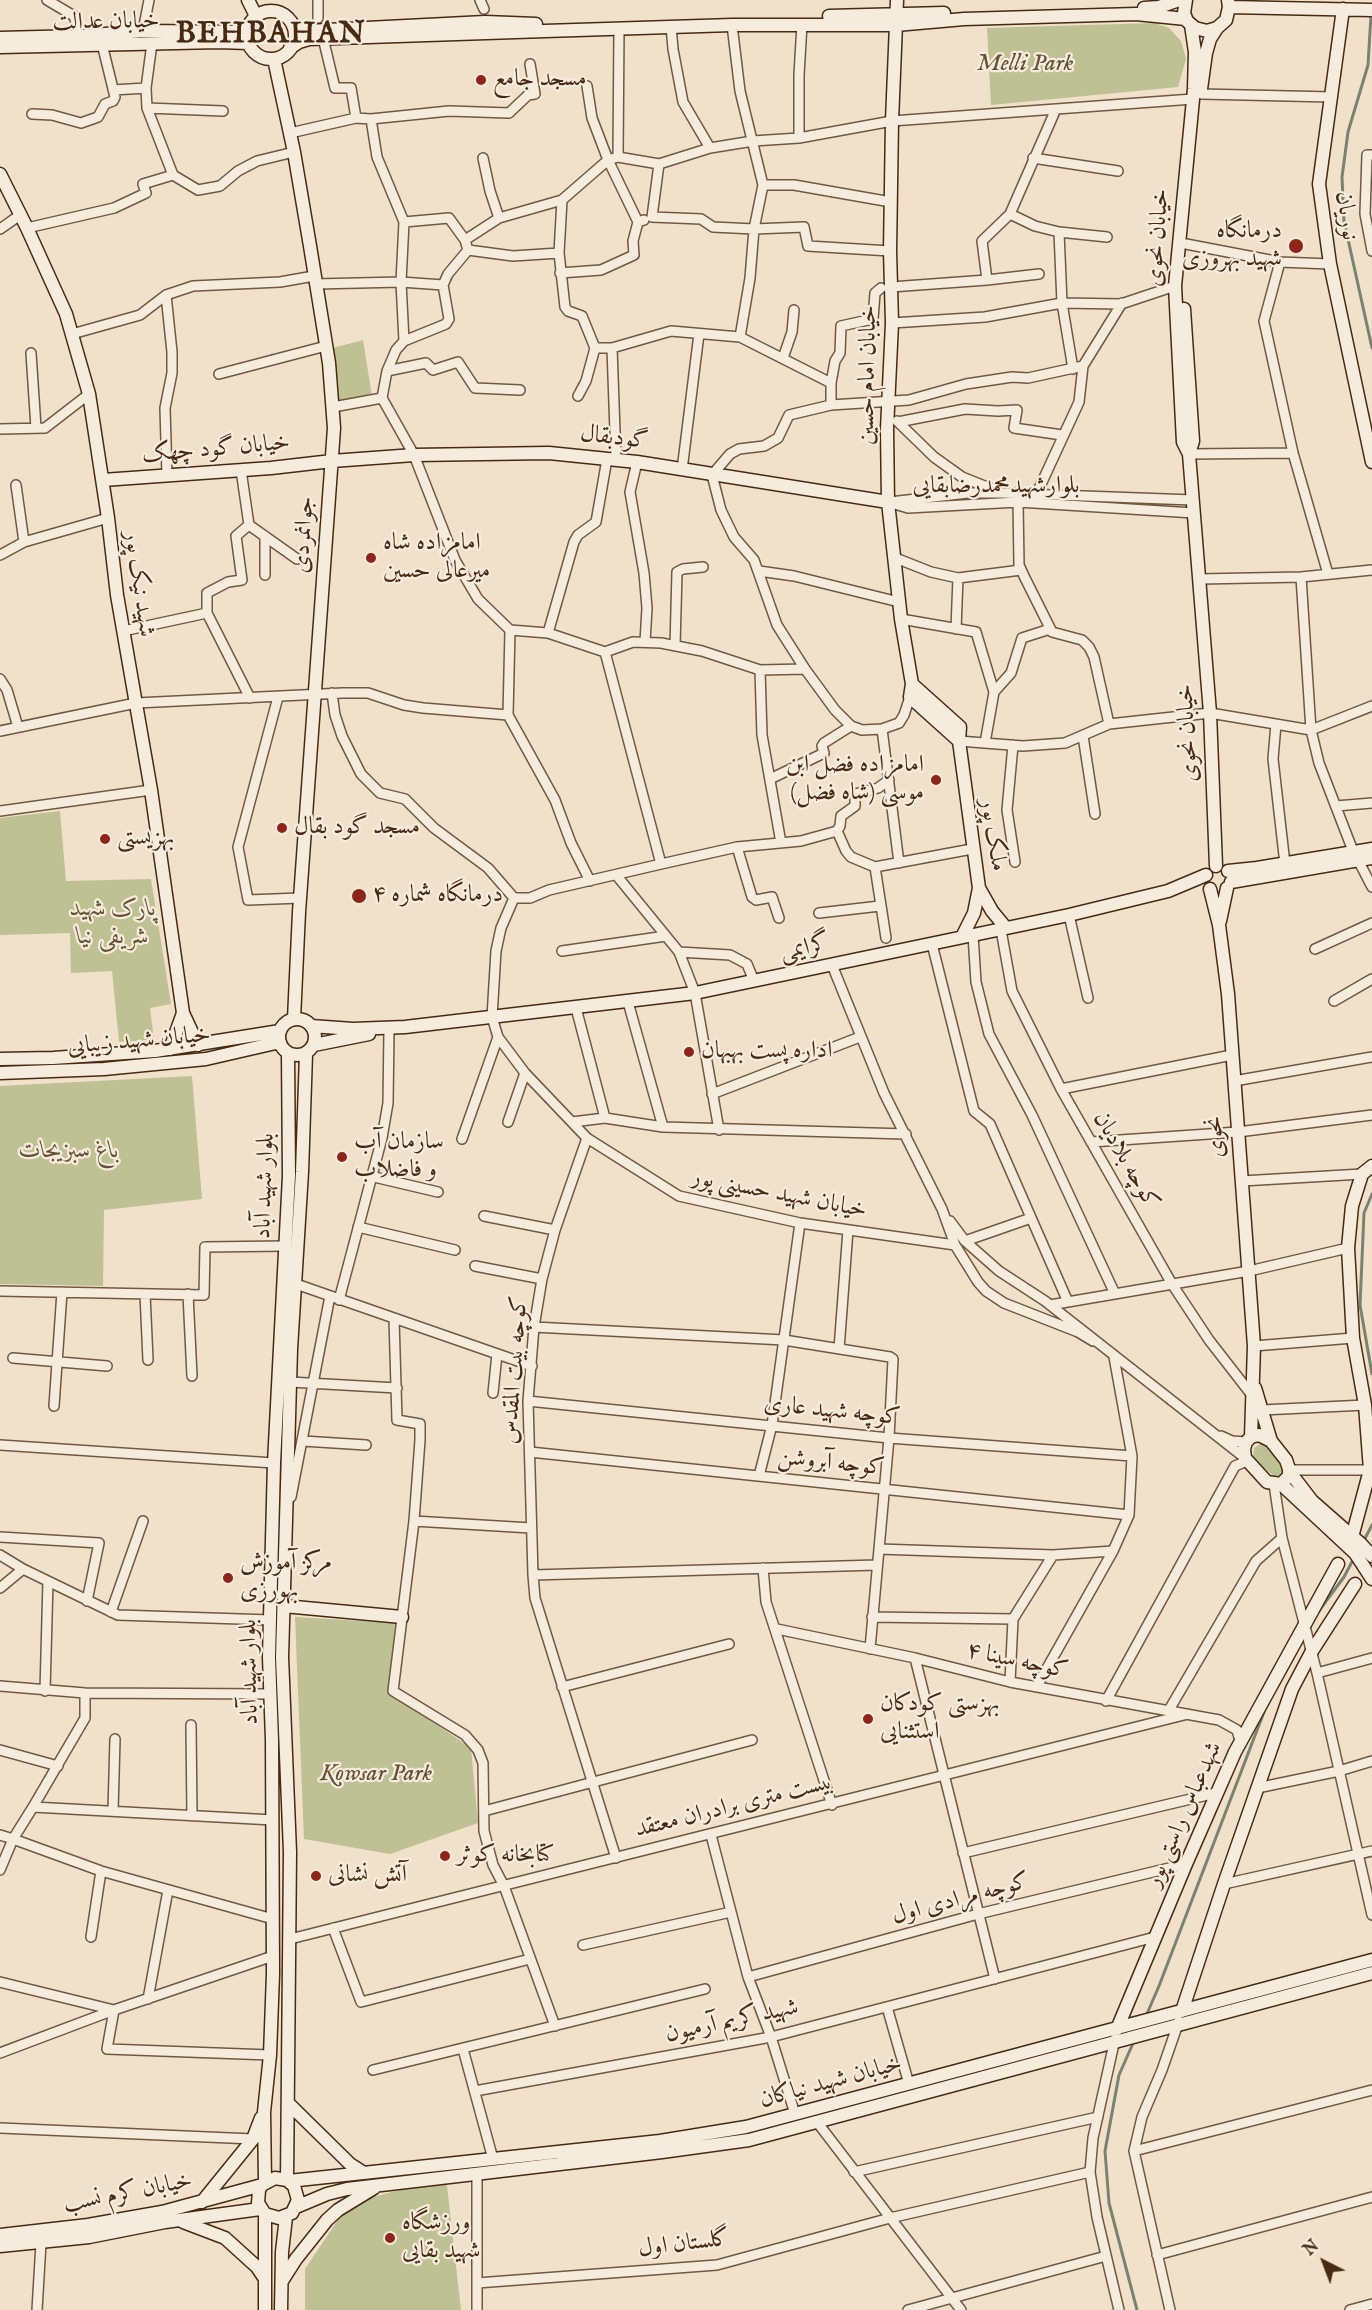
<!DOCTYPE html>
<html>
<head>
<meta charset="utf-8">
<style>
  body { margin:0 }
  #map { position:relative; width:1372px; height:2310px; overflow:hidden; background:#f1e1ca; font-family:"IM FELL English",serif }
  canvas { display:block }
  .north { position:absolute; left:1294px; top:2232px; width:60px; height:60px; -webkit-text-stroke:4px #f6ecdd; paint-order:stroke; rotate:318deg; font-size:16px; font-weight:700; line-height:24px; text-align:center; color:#472a11 }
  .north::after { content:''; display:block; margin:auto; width:21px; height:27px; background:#472a11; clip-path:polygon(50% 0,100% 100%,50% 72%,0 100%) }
</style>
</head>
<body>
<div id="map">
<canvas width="1372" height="2310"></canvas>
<div class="north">N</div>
</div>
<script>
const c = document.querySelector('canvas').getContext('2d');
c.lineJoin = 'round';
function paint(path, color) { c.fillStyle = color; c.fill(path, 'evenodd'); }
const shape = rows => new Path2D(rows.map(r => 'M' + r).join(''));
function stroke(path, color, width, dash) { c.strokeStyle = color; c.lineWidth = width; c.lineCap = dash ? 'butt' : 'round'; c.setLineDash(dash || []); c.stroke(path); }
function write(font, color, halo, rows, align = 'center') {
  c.font = font + ' "IM FELL English",Amiri,serif'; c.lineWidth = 4.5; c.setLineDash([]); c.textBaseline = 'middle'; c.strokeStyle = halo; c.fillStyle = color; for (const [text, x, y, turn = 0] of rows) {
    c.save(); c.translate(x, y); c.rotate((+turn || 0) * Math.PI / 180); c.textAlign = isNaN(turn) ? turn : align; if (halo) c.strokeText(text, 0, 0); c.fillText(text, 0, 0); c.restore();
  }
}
const green = shape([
  [1155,23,1169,28,1181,41,1186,59,1178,87,991,105,987,28],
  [363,340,372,396,338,402,333,348],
  [60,811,66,881,151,879,171,1004,150,1008,154,1040,119,1042,112,971,71,973,70,933,0,935,0,818],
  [192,1076,202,1199,104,1210,103,1286,0,1284,0,1086],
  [1261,1443,1270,1444,1285,1467,1282,1475,1274,1476,1259,1464,1253,1456,1254,1448],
  [295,1617,395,1623,390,1693,471,1748,478,1823,390,1854,304,1839],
  [446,2177,461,2310,305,2310,305,2269,339,2218,370,2198]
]);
const stream = shape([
  [1371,15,1368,65,1348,132,1342,177,1344,221,1372,348],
  [1372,1194,1364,1213,1360,1305,1372,1374],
  [1363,1542,1372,1525],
  [1318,1612,1344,1577,1354,1558],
  [1146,2016,1159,1986,1264,1712],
  [1134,2041,1119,2075,1105,2151,1109,2203,1137,2310]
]);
const street = shape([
  [47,0,74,16,80,36],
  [318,0,318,18],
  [480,0,484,9],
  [732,25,740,91,763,185,754,229,750,278,740,337],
  [671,26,673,49,683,102,710,148],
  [143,31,149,0],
  [323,38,335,88,351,88,356,118,371,119,377,157,404,222,449,218,465,240,468,250,448,274,443,285,449,319,446,324,404,341,396,350,387,371,382,398,333,407],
  [152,43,146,88,147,108,173,175],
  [587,86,592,118,608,160,638,222],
  [113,90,146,88],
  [1201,94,1332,97],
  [147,108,223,111],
  [32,114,52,115,81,123,98,117,105,104,113,101,115,97,102,44],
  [371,119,449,111,509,113,528,95,535,94,530,64],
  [290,133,356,118],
  [799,138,799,75,802,24],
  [1372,155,1367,155,1365,214,1372,251],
  [618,157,659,164,710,148,753,141,799,138,892,121,1193,99],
  [483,158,490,191,499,218],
  [1033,158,1118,171],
  [659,164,652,217,701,219,713,227,754,229,804,227,808,246,890,251],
  [763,185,794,185,891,202],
  [1010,214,1035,226,1059,232],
  [404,222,401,282,443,285],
  [27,228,114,208,146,193,143,184,173,175,198,190,220,186,238,171,257,161,294,152],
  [0,229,20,215],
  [465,240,499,218,562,200],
  [1186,244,1280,262,1330,264],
  [468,250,513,256,559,253,565,307,568,311,582,316,595,348,612,348,671,331,740,337,831,383,831,405,909,400,966,384,1012,377,1028,378,1083,366],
  [559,253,562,200,608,160,618,157,619,28],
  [1280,262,1264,321,1293,453,1328,574],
  [560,273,601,270,634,255,633,241,638,222,644,220],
  [1039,274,987,280,982,241,1010,214,1056,109],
  [315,284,401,282,404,341],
  [891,287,987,280],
  [166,295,172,352,172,373,165,408,167,475],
  [892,323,985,317,1062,303,1121,304,1175,286],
  [72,334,140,315,166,295,193,286,280,282,314,276],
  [612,348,616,460],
  [31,353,36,428],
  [783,358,792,332,794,310],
  [1073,369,1062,303,1059,232,1107,237],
  [387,371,426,363,433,370,458,362,475,388,520,390],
  [219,374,326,346],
  [831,383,835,361,840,353,841,326,873,319,875,293,881,288],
  [578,396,586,381,595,348],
  [382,398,414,455,455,560,478,599,510,630,548,633,605,652],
  [897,421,934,457,962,477,997,491],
  [898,422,965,409,998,411,1017,410,1014,428,1062,435],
  [0,429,45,428,89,394],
  [1189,454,1293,453],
  [637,462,630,492,644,573,647,608,645,642],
  [241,470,249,525,236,536,242,580,228,582,207,593,207,613,250,698],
  [682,470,699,334],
  [16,485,24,542],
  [1037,493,1079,402,1083,366,1122,303],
  [888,502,908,508,1018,502,1194,513],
  [890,502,968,493,1002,493,1193,500],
  [1018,502,1019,565,1024,576,1052,632,1082,640,1089,647,1094,657,1109,724],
  [249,525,297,559],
  [0,555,24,542,108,518],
  [893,557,931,572,958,578,1021,570],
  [759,571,794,576,899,602],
  [265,575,265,536],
  [1301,577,1311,730,1319,763,1353,851],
  [1200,579,1301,577,1372,570],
  [901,619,976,632,994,692],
  [956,629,958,578],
  [510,630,508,715,555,800,571,843,590,881],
  [123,631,207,613],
  [548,633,574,542,578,535,596,522,607,459],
  [675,646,677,572,683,569,703,567],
  [605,652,633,642,661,643,702,651,760,670,805,669,835,710,851,726,862,730,882,729,899,723,904,715,910,697],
  [805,669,777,625,754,560,734,537,721,510,712,475,730,454,739,449,764,446,778,438,789,415,831,405],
  [760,670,762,735,781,843],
  [0,679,7,690,18,727],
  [332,693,335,715,342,736,361,774,380,793,405,799,434,828,488,868,514,898],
  [278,697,238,847,248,900,300,898],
  [1276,724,1273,759,1285,864],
  [882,729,899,863],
  [0,731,136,703,343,693,368,693,404,705,423,708,508,715],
  [1083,736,1095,814],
  [959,741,1023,746,1065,743,1109,724,1210,713,1311,730,1372,706],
  [985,743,994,692,1011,673,1022,638,1050,629],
  [1013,745,1007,810,1015,862],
  [770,779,824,753,822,746,824,743,851,726],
  [1336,806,1372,803],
  [0,811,151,790],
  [837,831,840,826,841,816,855,806,855,794,878,788,889,780],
  [737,847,752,897,756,900,772,897,779,918],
  [1358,860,1372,887],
  [661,864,737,847,801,841,837,831,846,851,851,857,875,867,972,849],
  [875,867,886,938],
  [617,876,679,952,695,993,719,1130],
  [514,898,501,928,496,951,492,1017,498,1037,525,1073,587,1138,679,1196,800,1223,955,1245],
  [514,898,530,898,549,890,661,864,605,652],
  [819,913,880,906],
  [1069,915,1088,998],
  [1001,930,1012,991,1061,1089,1172,1284,1209,1340,1251,1394],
  [973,935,976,982,989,1034,1032,1115,1115,1294],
  [932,944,974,1111,990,1124,1068,1302],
  [1315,949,1372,923],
  [562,951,666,936],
  [679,952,730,955,747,964,754,981],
  [832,965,884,1093,942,1209,955,1245,978,1282,986,1291,1004,1303,1078,1332,1093,1341],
  [1334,1001,1372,979],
  [628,1002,663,1127],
  [576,1008,605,1118],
  [1234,1081,1372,1057],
  [1061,1089,1232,1055],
  [712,1094,860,1037],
  [508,1122,525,1073],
  [572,1122,605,1118,663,1127,906,1134],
  [587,1138,555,1230,542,1279,534,1327,528,1401,533,1575,535,1598,616,1858],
  [462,1139,498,1037],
  [1091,1142,1238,1132,1372,1115],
  [370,1176,438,1192],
  [1242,1181,1362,1174],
  [484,1216,555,1230],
  [950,1221,965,1241,999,1271,1045,1301,1245,1458],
  [358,1227,455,1250],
  [965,1241,1031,1218],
  [475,1266,542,1279],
  [296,1284,532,1366],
  [0,1291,204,1295,205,1247,285,1246],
  [145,1294,148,1360],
  [188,1294,192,1376],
  [339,1300,382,1138,388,1103,389,1031],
  [1050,1305,1249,1271,1348,1248],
  [394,1319,397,1420,420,1424,420,1440,414,1521,393,1691,465,1735,478,1750,483,1763,484,1831,493,1865,504,1886,555,2026],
  [534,1327,784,1340,890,1357,893,1359,889,1438,870,1649],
  [1254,1346,1353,1338],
  [839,1349,848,1230],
  [13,1358,107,1366],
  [290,1382,397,1388],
  [493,1393,497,1354],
  [528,1401,889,1438,1132,1456],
  [54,1406,62,1292],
  [1262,1410,1365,1405],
  [1221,1436,1232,1441,1246,1442],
  [303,1441,366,1445],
  [0,1445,274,1463],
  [530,1452,1129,1515],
  [1289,1470,1370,1470],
  [759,1476,772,1425,800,1223],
  [1274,1484,1282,1538,1317,1673,1372,1915],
  [291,1497,330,1296],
  [414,1521,531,1528],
  [0,1537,99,1543,87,1601],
  [879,1549,1053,1555,1113,1551],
  [0,1555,23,1569,118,1615,271,1620],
  [763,1568,766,1602,832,1805],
  [533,1575,877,1565],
  [0,1588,23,1569],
  [111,1612,143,1521],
  [872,1617,1013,1619],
  [777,1629,915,1658,1010,1682,1219,1720,1237,1730,1240,1741],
  [915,1658,995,1979],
  [1317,1673,1372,1658],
  [1010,1682,1013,1619,1053,1555],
  [0,1686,85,1693,271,1694],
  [1037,1686,1113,1551,1129,1515,1132,1456,1114,1357],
  [562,1687,729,1644],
  [45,1691,48,1581],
  [1106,1701,1235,1466,1247,1461],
  [1169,1710,1256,1561,1282,1538],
  [191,1725,192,1816],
  [0,1750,58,1766],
  [1257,1788,1339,1771,1372,1761],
  [33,1807,273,1820],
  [113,1811,115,1739],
  [484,1811,752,1740],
  [0,1835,13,1839,33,1807,85,1718,85,1693],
  [711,1835,748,1977,771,2037,795,2114],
  [963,1853,1216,1793],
  [0,1870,13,1839,101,1871,273,1919],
  [1224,1884,1372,1851],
  [333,1928,361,2002,530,1959],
  [91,1937,101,1871],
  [290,1939,1188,1714],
  [583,1945,731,1912],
  [748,1977,978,1914,1186,1864],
  [0,1982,114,2010,107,2049,270,2055],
  [148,1999,168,1890],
  [887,2007,909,2084],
  [1115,2039,1093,2138,1090,2172,1097,2217,1119,2310],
  [463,2049,493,2159],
  [0,2053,114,2010,273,1956],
  [373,2070,705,1989],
  [475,2091,771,2037,1155,1937],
  [817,2122,961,2310],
  [0,2128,253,2139],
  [1134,2151,1372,2090],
  [854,2172,1098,2117],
  [1157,2255,1372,2197],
  [477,2283,717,2265,890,2218,1090,2172],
  [37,2310,41,2243],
  [477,2310,477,2173],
  [908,2310,1106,2256],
  [1170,2310,1134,2151,1142,2117,1162,2070,1179,2021],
  [1350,2310,1372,2304]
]);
const secondary = shape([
  [248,0,256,16],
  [897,0,892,121,890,251,892,323,887,429,888,502,901,619,912,684,910,697,959,741,960,727,912,684],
  [1186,0,1184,13,1187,21,1195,28,1207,31,1217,28,1226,20,1229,7,1228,0],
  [1229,7,1372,10],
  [1144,8,1159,7,1179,0],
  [1343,9,1319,184,1330,264,1372,462],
  '247 35a24 24 0 1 1 48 0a24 24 0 1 1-48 0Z',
  [829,16,944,13],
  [1191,25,1195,52,1194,89,1175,286,1183,442,1189,454,1210,713,1216,866],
  [293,26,299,30,308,31,485,22,536,24],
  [0,38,80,36,143,31,247,32],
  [0,47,219,42,248,43],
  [290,48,299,42,309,39,545,31,732,25,896,25,964,19,1136,14,1186,19],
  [274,59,294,152,310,246,329,363,334,428,299,912,294,1019],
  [1201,89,1206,53,1210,39,1217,28],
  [0,174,27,228,66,314,89,394,108,518,117,595,151,790,183,1013,198,1045],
  [1184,309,1193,441,1189,454],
  [103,480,271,468,332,461,414,455,549,453,637,462,888,502],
  [959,741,979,888,992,911,1006,928],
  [1228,871,1257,868,1372,849],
  [1231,882,1372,858],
  [1210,889,1219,925,1228,994,1254,1346,1251,1437],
  [1220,921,1227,888],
  [962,937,974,913,979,888],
  '279 1037a18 18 0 1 1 36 0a18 18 0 1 1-36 0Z',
  [311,1026,353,1029,405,1027,695,993,1069,915,1168,891,1206,875],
  [314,1045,369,1034],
  [170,1049,183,1013],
  [0,1059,53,1058,155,1051,280,1031],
  [0,1073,104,1069,206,1059,280,1042],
  [1255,1388,1271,1441],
  [1259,1435,1271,1441,1286,1460,1289,1469,1289,1476,1281,1484,1267,1482,1245,1458,1244,1449,1246,1442,1251,1437,1259,1435],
  [1289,1471,1312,1501,1361,1544,1372,1556],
  [1281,1484,1355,1553,1372,1579],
  [1352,1537,1370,1470,1365,1405,1353,1338,1348,1248,1352,1206,1362,1174,1372,1166],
  [284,1606,402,1617],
  [1182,2011,1224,1884,1292,1689,1312,1651,1355,1584],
  [1117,2029,1186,1864,1235,1752,1338,1564],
  [288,2103,350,2164,364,2173],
  [287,2180,290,1852,282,1657,291,1349,302,1172,306,1054],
  [289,2181,660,2141,746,2127,1372,1960],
  [265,2182,264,2112,270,2055,273,1974,272,1740,269,1657,274,1463,289,1176,288,1053],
  [202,2202,253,2139,261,2118],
  [296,2207,327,2194,347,2189,662,2152,749,2140,1372,1973],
  [265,2214,265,2310],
  [183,2222,225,2238,257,2267,265,2279],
  [0,2235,88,2225,162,2212,262,2185,275,2178,287,2180,294,2186,298,2200,292,2213,279,2218,265,2214,258,2203,259,2190,262,2185],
  [0,2246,89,2237,165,2222,260,2209],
  [282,2281,296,2259,327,2220,338,2210,374,2188],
  [281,2310,282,2252,286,2217]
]);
const markers = [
  [481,80,6,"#8f2418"],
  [1296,246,8,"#8f2418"],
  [371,558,6,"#8f2418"],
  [936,780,6,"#8f2418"],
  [282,828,6,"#8f2418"],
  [105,839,6,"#8f2418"],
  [359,896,8,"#8f2418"],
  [689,1052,6,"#8f2418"],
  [342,1157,6,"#8f2418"],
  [228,1578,6,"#8f2418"],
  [868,1719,6,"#8f2418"],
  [445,1856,6,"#8f2418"],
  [316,1876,6,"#8f2418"],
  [390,2238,6,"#8f2418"]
];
const streetNames = [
  ["خیابان عدالت",106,23,-1],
  ["نوریان",1345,216,82],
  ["خیابان نحوی",1159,238,-86],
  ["خیابان امام حسین",869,375,-89],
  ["گودبقال",614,439,7],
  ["خیابان گود چهک",216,450,-5],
  ["بلوارشهیدمحمدرضابقایی",996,487],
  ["جوانمردی",305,535,-86],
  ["شهید نیک پور",138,584,82],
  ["خیابان نحوی",1189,733,-93],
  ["ملک پور",992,835,81],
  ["گرایمی",805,949,-12],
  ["خیابان شهید زیبایی",139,1042,-5],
  ["نحوی",1217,1137,-94],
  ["کوچه بلادیان",1125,1161,60],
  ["بلوار شهید آباد",266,1186,-88],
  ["خیابان شهید حسینی پور",779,1195,11],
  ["کوچه بیت المقدس",516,1370,-86],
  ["کوچه شهید عاری",832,1412,6],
  ["کوچه آبروشن",831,1464,6],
  ["کوچه سینا ۴",1017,1662,12],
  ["بلوار شهید آباد",251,1672,-91],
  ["بیست متری برادران معتقد",734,1807,-14],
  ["شهدعباس راستی پور",1185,1815,-66],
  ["کوچه مرادی اول",961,1900,-15],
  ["شهید کریم آرمیون",732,2022,-12],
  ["خیابان شهید نیاکان",831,2083,-15],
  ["خیابان کرم نسب",128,2194,-11],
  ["گلستان اول",684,2245,-7]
];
const parkNames = [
  ["Melli Park",1025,65],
  ["پارک شهید",113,910],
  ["شریفی نیا",113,938],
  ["باغ سبزیجات",69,1152],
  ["Kowsar Park",376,1775]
];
const poiNames = [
  ["مسجد جامع",493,80],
  ["درمانگاه",1282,232,"right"],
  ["شهید بهروزی",1282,260,"right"],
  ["امامزاده شاه",383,544],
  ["میرعالی حسین",383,572],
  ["امامزاده فضل ابن",924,766,"right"],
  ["موسی (شاه فضل)",924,794,"right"],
  ["مسجد گود بقال",294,828],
  ["بهزیستی",117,839],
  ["درمانگاه شماره ۴",372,896],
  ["اداره پست بهبهان",701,1052],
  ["سازمان آب",354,1143],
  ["و فاضلاب",354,1171],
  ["مرکز آموزش",240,1564],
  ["بهورزی",240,1592],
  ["بهزستی کودکان",880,1705],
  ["استثنایی",880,1733],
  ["کتابخانه کوثر",457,1856],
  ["آتش نشانی",328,1876],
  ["ورزشگاه",402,2224],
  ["شهید بقایی",402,2252]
];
const districtNames = [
  ["BEHBAHAN",271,36]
];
paint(green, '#bec194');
stroke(stream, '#798373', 3);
stroke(street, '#72583f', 12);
stroke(secondary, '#472a11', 15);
stroke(street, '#f6ecdd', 9);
stroke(secondary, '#f6ecdd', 12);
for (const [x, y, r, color] of markers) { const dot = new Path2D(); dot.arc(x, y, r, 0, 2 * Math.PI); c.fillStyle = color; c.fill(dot); stroke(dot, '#f6ecdd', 2); }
write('24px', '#472a11', '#f6ecdd', streetNames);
write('italic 24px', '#655032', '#f6ecdd', parkNames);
write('24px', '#472a11', '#f6ecdd', poiNames, 'left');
c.letterSpacing = '1.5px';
write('bold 30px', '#472a11', '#f6ecdd', districtNames);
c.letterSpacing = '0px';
</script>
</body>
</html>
